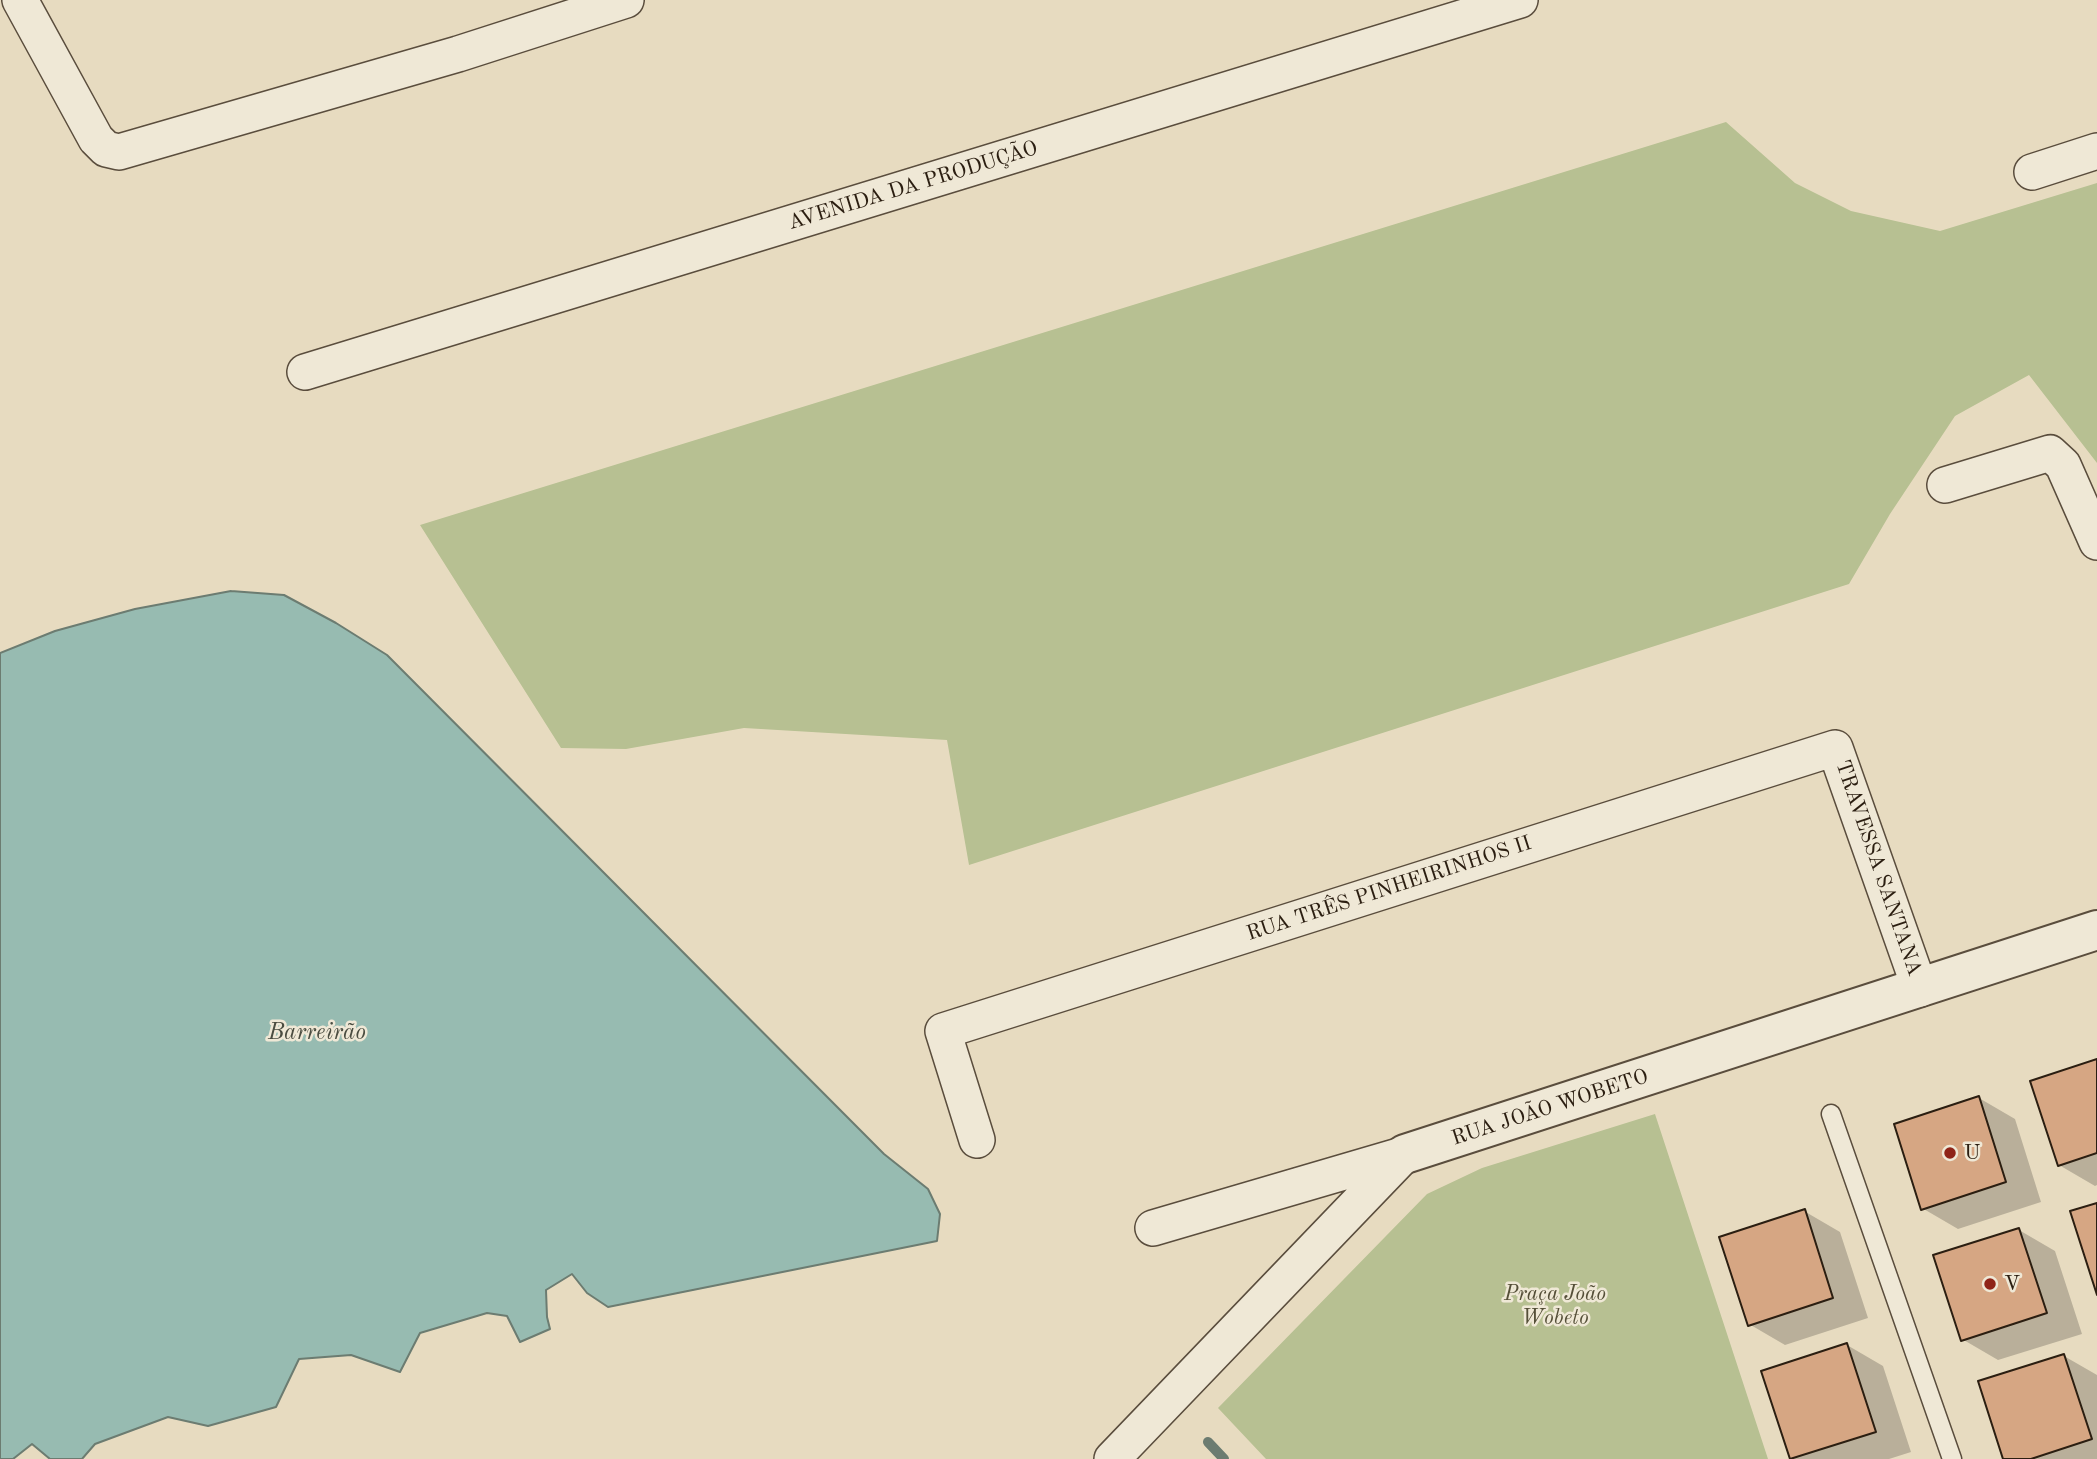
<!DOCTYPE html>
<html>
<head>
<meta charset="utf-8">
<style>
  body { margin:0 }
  canvas { display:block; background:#e7dbc0 }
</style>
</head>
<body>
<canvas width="2097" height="1459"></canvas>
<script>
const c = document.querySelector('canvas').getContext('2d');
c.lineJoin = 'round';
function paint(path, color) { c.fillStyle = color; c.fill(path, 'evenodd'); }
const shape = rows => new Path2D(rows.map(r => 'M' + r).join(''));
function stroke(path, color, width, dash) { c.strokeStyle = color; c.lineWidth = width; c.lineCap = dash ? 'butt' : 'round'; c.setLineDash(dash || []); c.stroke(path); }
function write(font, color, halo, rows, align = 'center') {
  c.font = font + ' "Old Standard TT",serif'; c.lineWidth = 5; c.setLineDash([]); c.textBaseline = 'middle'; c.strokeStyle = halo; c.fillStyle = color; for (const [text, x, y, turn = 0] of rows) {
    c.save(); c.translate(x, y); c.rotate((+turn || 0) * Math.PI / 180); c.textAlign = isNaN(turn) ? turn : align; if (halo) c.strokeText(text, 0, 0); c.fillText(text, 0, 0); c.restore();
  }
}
const green = shape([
  [1726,122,1795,183,1851,211,1940,231,2097,183,2097,463,2029,375,1955,416,1890,514,1849,584,969,865,947,740,744,728,626,749,561,748,420,525],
  [1655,1114,1768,1459,1266,1459,1218,1408,1427,1194,1482,1168]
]);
const water = shape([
  [231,591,284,595,336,623,387,655,884,1154,928,1189,940,1214,937,1241,608,1307,587,1293,572,1274,546,1290,547,1317,550,1329,520,1342,507,1316,487,1313,420,1333,400,1372,351,1355,299,1359,276,1407,208,1426,168,1417,95,1444,82,1459,50,1459,32,1444,13,1459,0,1459,0,653,55,631,135,609,231,591]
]);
const shadow = shape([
  [2097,1061,2097,1185,2095,1186,2059,1165],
  [1979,1098,2015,1119,2041,1202,1958,1229,1922,1208],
  [1804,1211,1840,1232,1868,1318,1785,1345,1749,1324],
  [2019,1230,2055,1251,2082,1334,1998,1360,1962,1339],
  [1847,1345,1883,1366,1911,1452,1889,1459,1793,1459],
  [2064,1356,2097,1375,2097,1459,2005,1459]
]);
const stream = shape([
  [1208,1442,1224,1459]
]);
const building = shape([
  [2097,1059,2097,1153,2058,1166,2030,1081,2097,1059],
  [1979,1096,2006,1182,1921,1210,1894,1124,1979,1096],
  [2097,1203,2097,1295,2070,1211,2097,1203],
  [1805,1209,1833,1298,1748,1326,1719,1237,1805,1209],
  [2019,1228,2047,1313,1961,1341,1933,1255,2019,1228],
  [1847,1343,1876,1432,1790,1459,1761,1371,1847,1343],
  [2064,1354,2092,1439,2031,1459,2003,1459,1978,1381,2064,1354]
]);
const service = shape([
  [1831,1114,1952,1459]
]);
const minor = shape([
  [20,0,96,139,106,149,119,152,458,54,626,0],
  [2032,172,2097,151],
  [305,372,1520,0],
  [1945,485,2050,453,2063,465,2097,542],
  [977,1140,943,1031,1835,748,1920,989],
  [1153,1228,1402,1155],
  [1112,1459,1405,1154]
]);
const tertiary = shape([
  [1405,1154,2097,930]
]);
const markers = [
  [1950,1153,7,"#8f2418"],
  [1990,1284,7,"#8f2418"]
];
const streetNames = [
  ["AVENIDA DA PRODUÇÃO",913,186,-17],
  ["TRAVESSA SANTANA",1878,868,71],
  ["RUA TRÊS PINHEIRINHOS II",1389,889,-18],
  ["RUA JOÃO WOBETO",1550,1108,-18]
];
const poiNames = [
  ["U",1964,1153],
  ["V",2004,1284]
];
const parkNames = [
  ["Praça João",1555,1294],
  ["Wobeto",1555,1318]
];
const waterNames = [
  ["Barreirão",317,1033]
];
paint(green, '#b7c092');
paint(water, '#97bbb1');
stroke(water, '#6c7c71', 2);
paint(shadow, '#0003');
stroke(stream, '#6c7c71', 10);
paint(building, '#d6a683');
stroke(building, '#2b1e11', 2);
stroke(service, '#5a4d3d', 21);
stroke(minor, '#5a4d3d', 38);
stroke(tertiary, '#5a4d3d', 42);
stroke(service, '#efe8d6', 18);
stroke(minor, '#efe8d6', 35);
stroke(tertiary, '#efe8d6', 38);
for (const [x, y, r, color] of markers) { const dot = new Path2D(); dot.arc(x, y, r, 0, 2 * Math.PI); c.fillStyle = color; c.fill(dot); stroke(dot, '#efe8d6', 2.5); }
write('21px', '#2b1e11', '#efe8d6', streetNames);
write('21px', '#2b1e11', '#efe8d6', poiNames, 'left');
write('italic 21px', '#554f38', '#efe8d6', parkNames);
write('italic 23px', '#4b4d41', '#efe8d6', waterNames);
</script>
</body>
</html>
